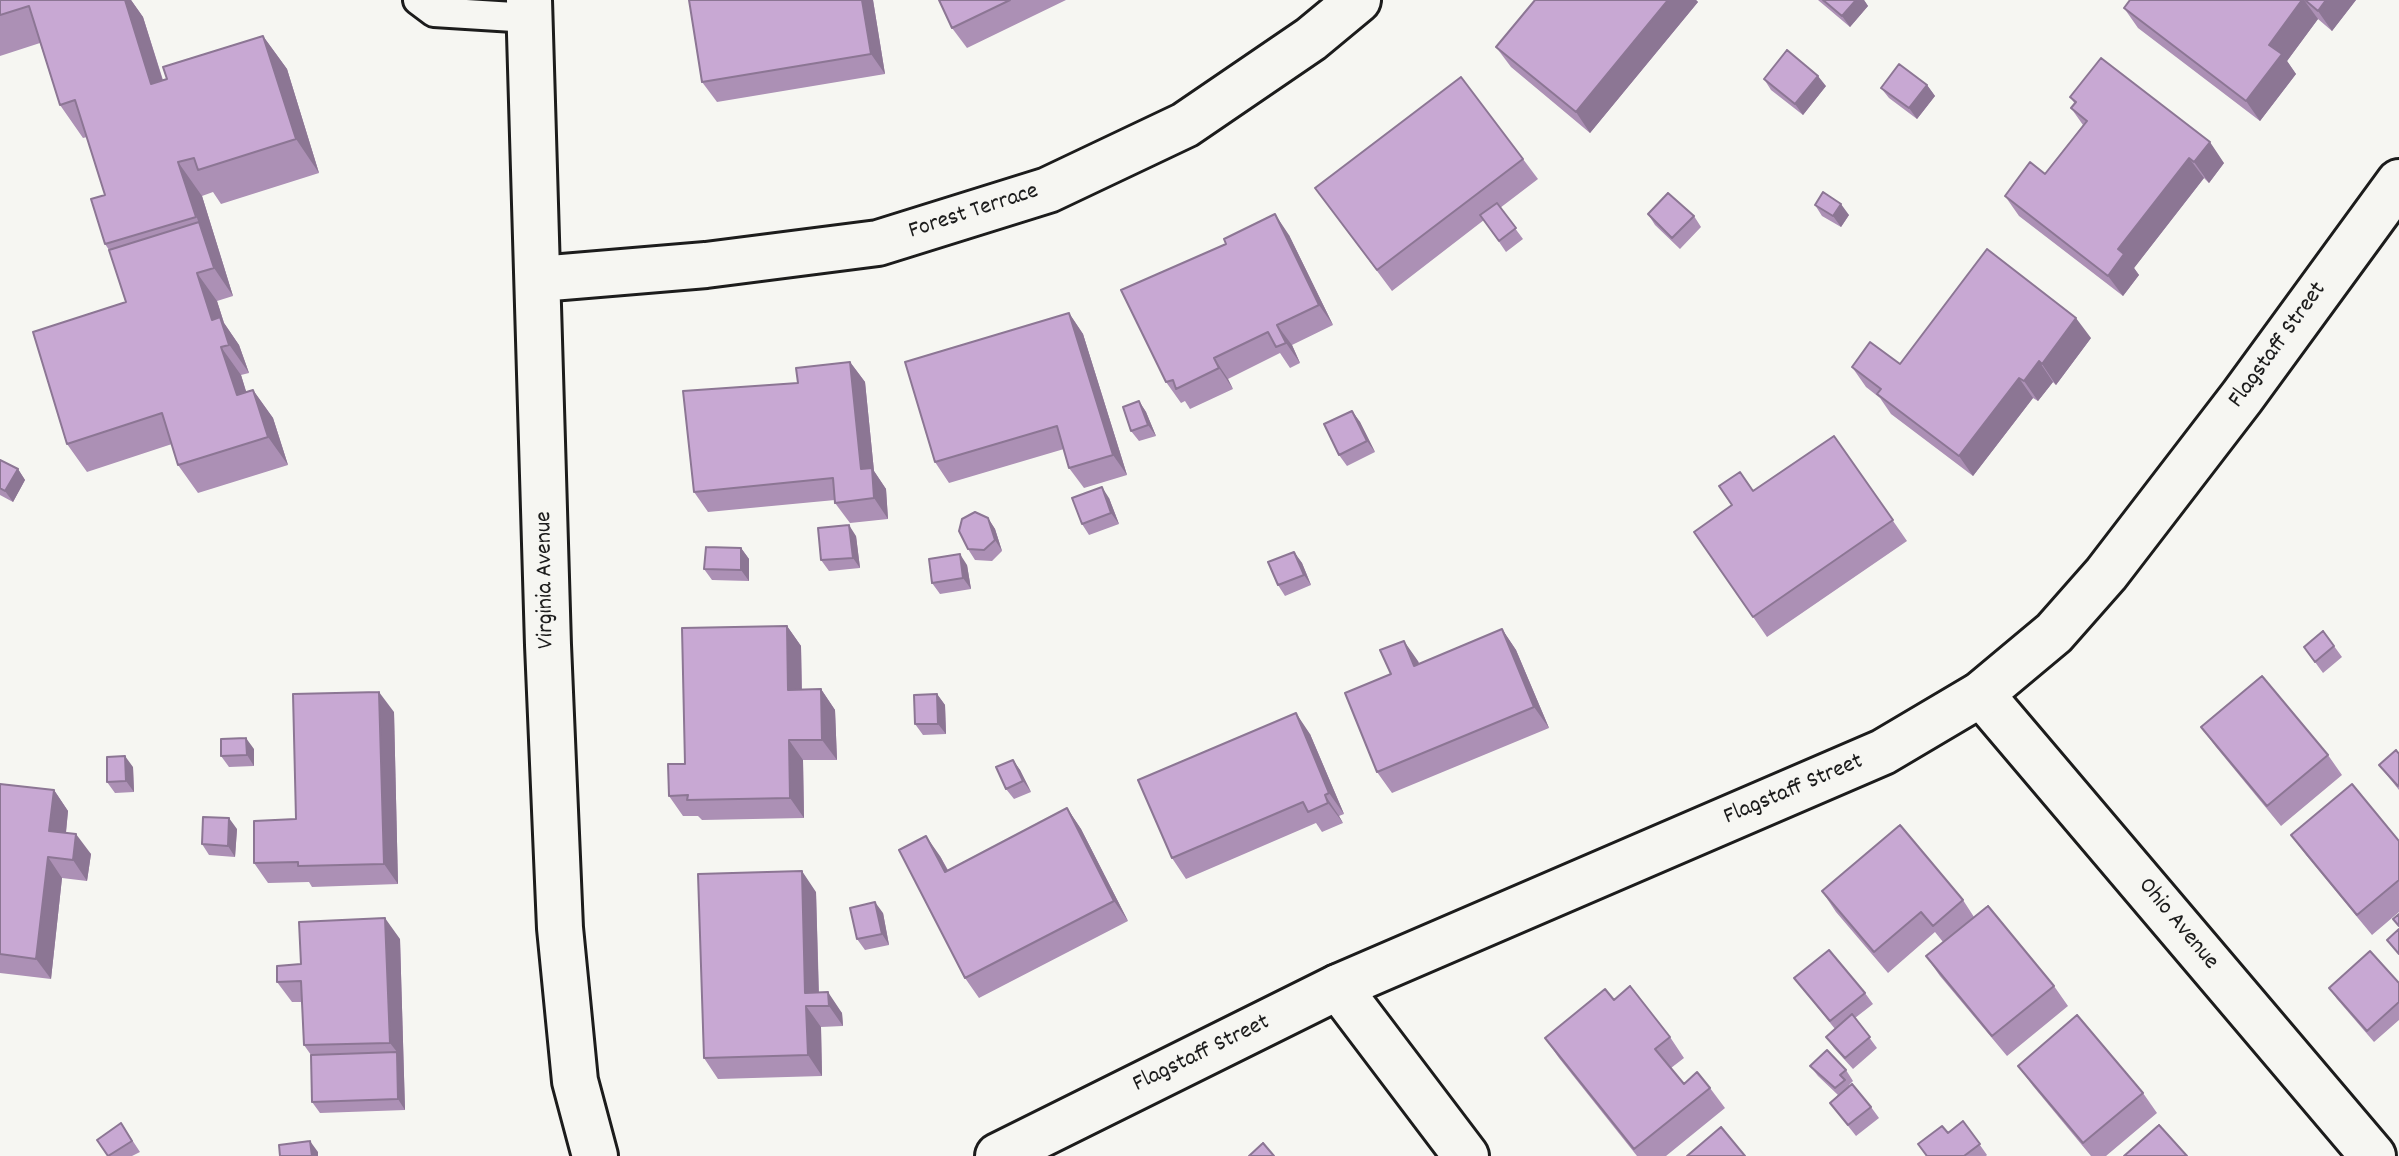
<!DOCTYPE html>
<html>
<head>
<meta charset="utf-8">
<style>
  body { margin:0 }
  canvas { display:block; background:#f6f6f2 }
</style>
</head>
<body>
<canvas width="2399" height="1156"></canvas>
<script>
const c = document.querySelector('canvas').getContext('2d');
c.lineJoin = 'round';
const shape = rows => new Path2D(rows.map(r => 'M' + r).join(''));
function stroke(path, color, width, dash) { c.strokeStyle = color; c.lineWidth = width; c.lineCap = dash ? 'butt' : 'round'; c.setLineDash(dash || []); c.stroke(path); }
function paint(path, color) { c.fillStyle = color; c.fill(path, 'evenodd'); }
function write(font, color, halo, rows, align = 'center') {
  c.font = font + ' Dekko,sans-serif'; c.lineWidth = 7; c.setLineDash([]); c.textBaseline = 'middle'; c.strokeStyle = halo; c.fillStyle = color; for (const [text, x, y, turn = 0] of rows) {
    c.save(); c.translate(x, y); c.rotate((+turn || 0) * Math.PI / 180); c.textAlign = isNaN(turn) ? turn : align; if (halo) c.strokeText(text, 0, 0); c.fillText(text, 0, 0); c.restore();
  }
}
const lane = shape([
  [418,0,434,12,530,18]
]);
const street = shape([
  [529,0,548,645,560,928,575,1081,595,1156],
  [539,279,706,265,878,243,1048,190,1185,125,1311,39,1358,0],
  [1981,694,2373,1156],
  [1338,987,1466,1156]
]);
const secondary = shape([
  [998,1156,1338,987,1883,752,1981,694,2054,633,2106,574,2242,397,2399,182]
]);
const wall = shape([
  [0,0,131,0,143,17,163,80,263,36,287,69,319,173,221,204,213,192,202,196,233,296,217,301,224,323,239,345,249,373,241,375,246,392,253,390,273,418,288,465,198,493,178,465,172,444,87,472,67,444,126,302,109,250,105,244,105,195,87,137,83,138,60,105,40,43,0,56],
  [873,0,885,74,717,102,702,82],
  [939,0,1066,0,967,48,952,28],
  [1535,0,1696,0,1698,2,1590,133,1511,67,1496,47],
  [1818,0,1864,0,1868,6,1850,27],
  [2130,0,2356,0,2332,31,2318,19,2287,61,2296,74,2260,121,2138,28,2124,8],
  [1764,79,1826,86,1803,115,1771,90],
  [1927,85,1935,96,1917,119,1889,98,1881,88],
  [2070,97,2224,163,2209,183,2204,178,2134,268,2139,275,2123,296,2019,216,2005,196,2045,174,2083,125,2071,108,2075,104],
  [1523,159,1538,179,1500,208,1523,239,1506,252,1484,220,1392,291,1315,188],
  [1815,205,1849,215,1841,227,1822,216],
  [1648,214,1694,216,1701,227,1680,249,1655,225],
  [1289,235,1333,325,1292,345,1300,363,1290,368,1280,353,1228,379,1233,389,1190,409,1185,401,1181,403,1166,382],
  [1069,313,1083,334,1127,475,1084,488,1069,468,1064,449,949,483,935,462],
  [2091,338,2056,385,2053,382,2038,401,2033,398,1973,476,1891,414,1880,398,1866,387,1852,367,1900,364],
  [850,362,865,382,874,471,886,489,888,519,850,523,835,503,835,500,708,512,694,492],
  [1139,401,1146,412,1156,436,1139,441,1131,431],
  [1352,411,1360,422,1375,452,1347,466,1339,455],
  [1834,436,1907,541,1767,637,1694,532],
  [0,460,18,469,25,480,13,502,0,495],
  [1109,498,1119,524,1089,535,1082,524],
  [988,518,995,529,1002,551,992,561,975,560,968,549],
  [856,536,860,568,829,571,821,560],
  [741,548,749,559,749,581,712,580,704,569],
  [1294,552,1302,563,1311,585,1285,596,1278,585],
  [967,565,971,589,940,594,932,583],
  [787,626,801,646,802,690,821,689,835,710,837,760,803,760,804,818,702,820,698,816,683,816,669,796,685,764],
  [1502,629,1516,650,1549,728,1392,793,1377,772,1391,674,1418,661,1419,664],
  [2334,646,2342,657,2323,673,2304,647],
  [937,694,945,705,946,734,923,735,915,724],
  [394,712,398,884,312,887,309,882,268,883,254,863,296,819],
  [2201,727,2328,755,2342,775,2281,826,2216,747],
  [1310,734,1344,814,1339,816,1343,823,1322,832,1316,823,1186,879,1172,858],
  [254,749,254,766,229,767,221,756],
  [2399,754,2399,790,2379,765],
  [1013,760,1020,770,1031,792,1014,799,1006,789],
  [133,767,134,792,115,793,107,782],
  [0,784,54,790,68,811,66,833,91,854,87,881,62,878,51,979,0,973],
  [1067,808,1081,829,1128,921,979,998,965,978,940,856,948,870],
  [237,829,235,857,209,855,202,844],
  [2291,835,2399,841,2399,912,2372,935,2306,855],
  [1822,891,1963,900,1974,917,2054,986,2068,1006,2007,1056,1940,976,1926,956,1943,942,1935,932,1888,973,1836,912],
  [816,892,819,992,842,1013,843,1026,821,1027,822,1076,718,1079,704,1058],
  [883,913,889,945,865,950,857,939],
  [400,939,405,1110,320,1113,312,1102,311,1055,304,1045,302,1002,292,1002,277,982,301,964],
  [1794,978,1865,993,1873,1004,1855,1018,1877,1048,1853,1069,1834,1048,1826,1037,1835,1029],
  [2399,983,2399,1020,2374,1042,2337,999,2329,988],
  [1614,1000,1670,1037,1684,1058,1671,1068,1684,1084,1710,1088,1725,1108,1666,1156,1637,1156,1559,1058,1545,1038],
  [1810,1066,1846,1070,1853,1081,1849,1085,1871,1107,1879,1118,1856,1136,1830,1103,1838,1095,1818,1076],
  [2018,1066,2143,1093,2157,1113,2106,1156,2091,1156,2033,1086],
  [1963,1121,1987,1155,1986,1156,1926,1156,1918,1144,1948,1133],
  [121,1123,140,1152,132,1156,108,1156]
]);
const shadedWall = shape([
  [125,0,131,0,143,17,174,117,151,84],
  [862,0,873,0,885,74,871,54],
  [1668,0,1696,0,1698,2,1590,133,1576,112],
  [1856,0,1864,0,1868,6,1850,27,1842,16],
  [2302,0,2304,0,2318,19,2287,61,2296,74,2260,121,2246,101,2269,45],
  [2326,0,2356,0,2332,31,2318,11],
  [263,36,287,69,319,173,296,139],
  [1818,76,1826,86,1803,115,1795,104],
  [1927,85,1935,96,1917,119,1909,108],
  [2210,142,2224,163,2209,183,2194,162],
  [2189,158,2204,178,2134,268,2139,275,2123,296,2108,276,2118,249],
  [178,162,202,196,233,296,214,268],
  [1841,204,1849,215,1841,227,1833,216],
  [1275,214,1289,235,1333,325,1319,305],
  [197,273,217,301,224,323,239,345,249,373,212,320],
  [1069,313,1083,334,1127,475,1113,455],
  [2076,318,2091,338,2056,385,2042,364],
  [1277,325,1292,345,1300,363,1286,343],
  [221,347,241,375,256,423,237,395],
  [1214,358,1228,379,1233,389,1219,368],
  [2039,361,2053,382,2038,401,2024,381],
  [850,362,865,382,874,471,886,489,888,519,874,498,861,469],
  [2019,378,2033,398,1973,476,1959,456],
  [253,390,273,418,288,465,268,437],
  [1139,401,1146,412,1156,436,1148,425],
  [1352,411,1360,422,1375,452,1367,441],
  [18,469,25,480,13,502,5,491],
  [1102,487,1109,498,1119,524,1111,513],
  [988,518,995,529,1002,551,995,540],
  [849,525,856,536,860,568,853,558],
  [741,548,749,559,749,581,741,570],
  [1294,552,1302,563,1311,585,1304,575],
  [960,554,967,565,971,589,963,578],
  [787,626,801,646,802,711,788,690],
  [1502,629,1516,650,1549,728,1534,707],
  [1404,641,1418,661,1428,686,1414,666],
  [821,689,835,710,837,760,822,740],
  [379,692,394,712,398,884,384,864],
  [937,694,945,705,946,734,938,724],
  [1296,713,1310,734,1344,814,1329,793],
  [246,738,254,749,254,766,247,755],
  [789,740,803,760,804,818,790,798],
  [125,756,133,767,134,792,126,781],
  [1013,760,1020,770,1031,792,1023,781],
  [54,790,68,811,64,851,49,831],
  [1325,795,1339,816,1343,823,1328,803],
  [1067,808,1081,829,1128,921,1114,901],
  [229,818,237,829,235,857,228,846],
  [76,834,91,854,87,881,73,860],
  [926,836,940,856,959,892,945,872],
  [48,857,62,878,51,979,36,959],
  [802,871,816,892,819,1006,805,993],
  [875,902,883,913,889,945,882,934],
  [385,918,400,939,405,1110,398,1099,397,1052,390,1043],
  [828,992,842,1013,843,1026,829,1006],
  [806,1006,821,1027,822,1076,808,1055],
  [310,1141,318,1152,318,1156,312,1156]
]);
const building = shape([
  [0,0,125,0,151,84,167,79,163,67,263,36,296,139,198,170,194,158,178,162,196,217,105,244,91,199,105,195,75,100,60,105,29,6,0,15,0,0],
  [689,0,862,0,871,54,702,82,689,0],
  [939,0,1010,0,952,28,939,0],
  [1535,0,1668,0,1576,112,1496,47,1535,0],
  [1823,0,1856,0,1842,16,1823,0],
  [2130,0,2302,0,2269,45,2282,54,2246,101,2124,8,2130,0],
  [2305,0,2326,0,2318,11,2305,0],
  [1787,50,1818,76,1795,104,1764,79,1787,50],
  [2101,58,2210,142,2194,162,2189,158,2118,249,2124,254,2108,276,2005,196,2030,162,2045,174,2087,121,2071,108,2076,102,2070,97,2101,58],
  [1899,64,1927,85,1909,108,1881,88,1899,64],
  [1461,77,1523,159,1377,270,1315,188,1461,77],
  [1823,192,1841,204,1833,216,1815,205,1823,192],
  [1668,193,1694,216,1672,238,1648,214,1668,193],
  [1497,203,1516,228,1499,241,1480,215,1497,203],
  [1275,214,1319,305,1277,325,1286,343,1276,347,1268,332,1214,358,1219,368,1176,389,1173,380,1166,382,1121,290,1226,244,1224,239,1275,214],
  [199,222,214,268,197,273,212,320,220,317,229,345,221,347,237,395,253,390,268,437,178,465,162,413,67,444,33,332,126,302,109,250,199,222],
  [1987,249,2076,318,2042,364,2039,361,2024,381,2019,378,1959,456,1877,394,1881,389,1852,367,1870,342,1900,364,1987,249],
  [1069,313,1113,455,1069,468,1057,426,935,462,905,362,1069,313],
  [850,362,861,469,872,468,874,498,835,503,833,478,694,492,683,391,798,383,796,368,850,362],
  [1139,401,1148,425,1131,431,1123,407,1139,401],
  [1352,411,1367,441,1339,455,1324,424,1352,411],
  [1834,436,1893,520,1753,617,1694,532,1732,505,1719,486,1740,472,1753,491,1834,436],
  [0,460,18,469,5,491,0,488,0,460],
  [1102,487,1111,513,1082,524,1072,498,1102,487],
  [975,512,988,518,995,540,984,550,968,549,959,531,962,519,975,512],
  [849,525,853,558,821,560,818,528,849,525],
  [706,547,741,548,741,570,704,569,706,547],
  [1294,552,1304,575,1278,585,1268,562,1294,552],
  [960,554,963,578,932,583,929,559,960,554],
  [787,626,788,690,821,689,822,740,789,740,790,798,687,800,688,795,669,796,668,764,685,764,682,628,787,626],
  [1502,629,1534,707,1377,772,1345,693,1391,674,1380,650,1404,641,1414,666,1502,629],
  [2323,631,2334,646,2315,662,2304,647,2323,631],
  [2262,676,2328,755,2267,806,2201,727,2262,676],
  [379,692,384,864,298,866,298,862,254,863,254,821,296,819,293,694,379,692],
  [937,694,938,724,915,724,914,695,937,694],
  [1296,713,1329,793,1325,795,1328,803,1308,812,1303,802,1172,858,1138,780,1296,713],
  [246,738,247,755,221,756,221,739,246,738],
  [2396,750,2399,754,2399,784,2398,786,2379,765,2396,750],
  [125,756,126,781,107,782,107,757,125,756],
  [1013,760,1023,781,1006,789,996,767,1013,760],
  [0,784,54,790,49,831,76,834,73,860,48,857,36,959,0,954,0,784],
  [2352,784,2399,841,2399,880,2357,915,2291,835,2352,784],
  [1067,808,1114,901,965,978,899,850,926,836,945,872,1067,808],
  [203,817,229,818,228,846,202,844,203,817],
  [1900,825,1963,900,1933,926,1921,912,1874,952,1822,891,1900,825],
  [802,871,805,993,828,992,829,1006,806,1006,808,1055,704,1058,698,874,802,871],
  [875,902,882,934,857,939,850,908,875,902],
  [1988,906,2054,986,1992,1036,1926,956,1988,906],
  [2399,914,2399,926,2393,919,2399,914],
  [385,918,390,1043,304,1045,301,981,277,982,277,966,301,964,299,922,385,918],
  [2399,929,2399,954,2387,940,2399,929],
  [1829,950,1865,993,1830,1021,1794,978,1829,950],
  [2370,951,2399,983,2399,1002,2367,1031,2329,988,2370,951],
  [1630,986,1670,1037,1655,1049,1684,1084,1697,1072,1710,1088,1634,1149,1545,1038,1605,989,1614,1000,1630,986],
  [1852,1014,1870,1037,1845,1058,1826,1037,1852,1014],
  [2077,1015,2143,1093,2083,1143,2018,1066,2077,1015],
  [1827,1050,1846,1070,1840,1075,1845,1080,1835,1088,1810,1066,1827,1050],
  [397,1052,398,1099,312,1102,311,1055,397,1052],
  [1852,1084,1871,1107,1848,1125,1830,1103,1852,1084],
  [1963,1121,1980,1144,1964,1156,1927,1156,1918,1144,1942,1126,1948,1133,1963,1121],
  [121,1123,132,1141,108,1156,97,1140,121,1123],
  [2159,1125,2187,1156,2124,1156,2159,1125],
  [1721,1127,1745,1156,1687,1156,1721,1127],
  [310,1141,312,1156,280,1156,279,1145,310,1141],
  [1263,1143,1274,1156,1249,1156,1263,1143]
]);
const streetNames = [
  ["Forest Terrace",974,213,-18],
  ["Flagstaff Street",2279,346,-54],
  ["Virginia Avenue",547,580,-91],
  ["Flagstaff Street",1794,791,-23],
  ["Ohio Avenue",2177,925,50],
  ["Flagstaff Street",1202,1055,-26]
];
stroke(lane, '#1c1c1c', 34);
stroke(street, '#1c1c1c', 50);
stroke(secondary, '#1c1c1c', 50);
stroke(lane, '#f6f6f2', 28);
stroke(street, '#f6f6f2', 44);
stroke(secondary, '#f6f6f2', 44);
paint(wall, '#ac90b5');
paint(shadedWall, '#8c7694');
paint(building, '#c8a8d3');
stroke(building, '#8c7694', 2);
write('24px', '#1c1c1c', '#f6f6f2', streetNames);
</script>
</body>
</html>
